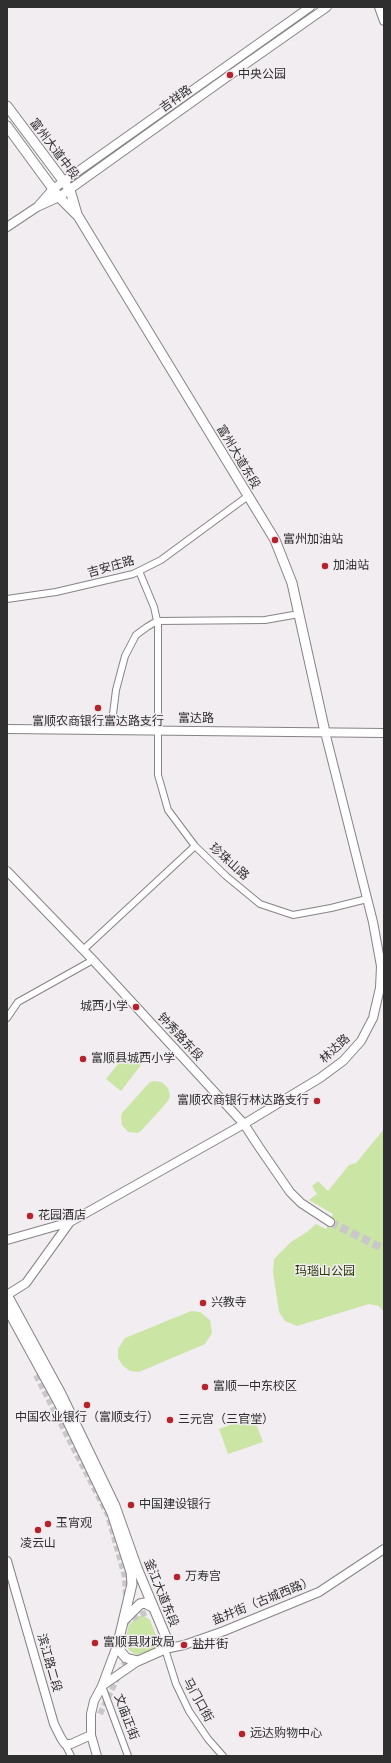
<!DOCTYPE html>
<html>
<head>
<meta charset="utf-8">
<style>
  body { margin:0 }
  #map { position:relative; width:391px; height:1763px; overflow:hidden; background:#f1edf0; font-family:"Noto Sans",sans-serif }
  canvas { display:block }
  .frame { position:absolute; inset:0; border:8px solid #302f30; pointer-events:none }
</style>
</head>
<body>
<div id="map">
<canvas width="391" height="1763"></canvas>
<div class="frame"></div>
</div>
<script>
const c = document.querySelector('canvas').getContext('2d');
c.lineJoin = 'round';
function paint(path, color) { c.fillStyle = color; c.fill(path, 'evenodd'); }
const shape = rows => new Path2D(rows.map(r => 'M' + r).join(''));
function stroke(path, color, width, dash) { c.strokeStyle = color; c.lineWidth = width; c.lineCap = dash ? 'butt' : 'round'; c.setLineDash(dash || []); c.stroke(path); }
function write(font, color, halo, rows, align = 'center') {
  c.font = font + ' "Noto Sans","Noto Sans SC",sans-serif'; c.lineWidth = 3; c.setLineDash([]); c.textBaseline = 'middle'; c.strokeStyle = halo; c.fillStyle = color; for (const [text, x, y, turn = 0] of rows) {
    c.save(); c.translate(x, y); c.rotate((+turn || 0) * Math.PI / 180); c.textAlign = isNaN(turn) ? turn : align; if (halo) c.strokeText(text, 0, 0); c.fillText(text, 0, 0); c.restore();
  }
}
const green = shape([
  [127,1053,141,1065,121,1091,106,1079],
  [153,1081,162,1082,168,1088,170,1096,168,1101,141,1131,137,1133,128,1132,122,1125,121,1117,122,1113,149,1083],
  [384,1129,384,1312,379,1306,369,1304,297,1326,285,1321,279,1312,273,1272,274,1259,291,1242,307,1232,316,1224,326,1229,333,1214,309,1200,317,1194,312,1186,318,1181,328,1191,349,1165,356,1163],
  [191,1311,200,1312,210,1320,212,1333,205,1344,139,1372,130,1371,123,1366,118,1358,118,1349,125,1338],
  [253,1416,263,1442,228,1454,219,1429],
  [138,1616,144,1616,150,1620,158,1640,157,1645,153,1650,137,1655,130,1651,126,1646,126,1636,129,1625]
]);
const streetTunnel = shape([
  [44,1371,36,1375,108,1515,125,1577,126,1599],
  [126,1624,127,1621,151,1610],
  [100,1714,128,1656]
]);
const secondaryTunnel = shape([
  [330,1222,384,1249]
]);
const street = shape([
  [139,571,154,607,158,625,158,775,168,810,195,846,226,876,260,904,293,915,331,908,367,899],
  [7,599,56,592,133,574,161,560,248,496],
  [111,730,116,690,125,656,136,635,147,627,157,621,265,620,299,614],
  [83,950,195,846],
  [7,1018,18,1002,93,960],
  [165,1649,176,1684,189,1711,208,1739,223,1756],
  [102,1686,128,1756],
  [65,1744,71,1756]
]);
const secondary = shape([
  [379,7,384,21],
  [39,205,53,189,310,7],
  [7,227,37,207,59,197,230,75,327,7],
  [7,729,384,733],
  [7,871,93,960,244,1124,259,1147,290,1192,301,1203,330,1222],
  [7,1240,70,1222,244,1124,320,1078,343,1061,361,1041,373,1018,380,988,381,966,373,922,325,732],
  [7,1295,26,1283,70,1222],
  [7,1561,54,1724,61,1738,65,1744,71,1744,91,1735],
  [165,1649,184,1645,224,1631,319,1592,384,1549],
  [102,1686,138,1661],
  [97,1756,91,1735,91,1714,94,1701,102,1686,118,1643]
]);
const primary = shape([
  [7,106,70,190,77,214],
  [7,126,59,197,78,216,275,540,292,583,325,732],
  [7,1295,61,1394,115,1506,137,1568,166,1637,165,1649,138,1661,126,1658,121,1652,118,1643,132,1584,131,1572,112,1513,59,1403,7,1308],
  [125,1619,140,1604,145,1603,154,1608]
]);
const markers = [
  [230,75,4,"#b5242c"],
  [275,540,4,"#b5242c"],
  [325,566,4,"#b5242c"],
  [98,708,4,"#b5242c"],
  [136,1007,4,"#b5242c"],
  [83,1059,4,"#b5242c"],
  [317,1101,4,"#b5242c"],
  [30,1216,4,"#b5242c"],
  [203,1303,4,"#b5242c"],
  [205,1387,4,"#b5242c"],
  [87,1405,4,"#b5242c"],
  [170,1420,4,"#b5242c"],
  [131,1505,4,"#b5242c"],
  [48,1524,4,"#b5242c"],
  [38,1530,4,"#b5242c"],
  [177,1577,4,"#b5242c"],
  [95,1643,4,"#b5242c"],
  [184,1645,4,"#b5242c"],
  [242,1734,4,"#b5242c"]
];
const poiNames = [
  ["中央公园",238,75],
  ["富州加油站",283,540],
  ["加油站",333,566],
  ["富顺农商银行富达路支行",98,722,"center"],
  ["城西小学",128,1007,"right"],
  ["富顺县城西小学",91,1059],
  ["富顺农商银行林达路支行",309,1101,"right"],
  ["花园酒店",38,1216],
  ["兴教寺",211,1303],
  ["富顺一中东校区",213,1387],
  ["中国农业银行（富顺支行）",87,1418,"center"],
  ["三元宫（三官堂）",178,1420],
  ["中国建设银行",139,1505],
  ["玉宵观",56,1524],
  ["凌云山",38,1544,"center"],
  ["万寿宫",185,1577],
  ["富顺县财政局",103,1643],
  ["盐井街",192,1645],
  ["远达购物中心",250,1734]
];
const streetNames = [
  ["吉祥路",176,99,-36],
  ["富州大道中段",54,149,53],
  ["富州大道东段",238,457,59],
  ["吉安庄路",111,567,-16],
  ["富达路",196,719],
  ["珍珠山路",229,862,42],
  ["钟秀路东段",180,1037,47],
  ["林达路",335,1049,-43],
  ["釜江大道东段",161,1593,68],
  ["盐井街（古城西路）",263,1601,-22],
  ["滨江路二段",49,1663,74],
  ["马门口街",198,1700,61],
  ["文庙正街",126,1717,69]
];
const parkNames = [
  ["玛瑙山公园",325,1272]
];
paint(green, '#cbe5a5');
stroke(streetTunnel, '#cac7ca', 6, [6, 3]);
stroke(secondaryTunnel, '#cac7ca', 8, [8, 4]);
stroke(street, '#868386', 8);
stroke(secondary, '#868386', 10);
stroke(primary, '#868386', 11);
stroke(street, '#fff', 6);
stroke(secondary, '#fff', 8);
stroke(primary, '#fff', 9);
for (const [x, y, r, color] of markers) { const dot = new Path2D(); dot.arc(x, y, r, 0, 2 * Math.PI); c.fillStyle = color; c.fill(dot); stroke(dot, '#f1edf0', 1.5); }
write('12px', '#302f30', '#f1edf0', poiNames, 'left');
write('12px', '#302f30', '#f1edf0', streetNames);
write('12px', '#283b00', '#f1edf0', parkNames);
</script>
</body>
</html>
